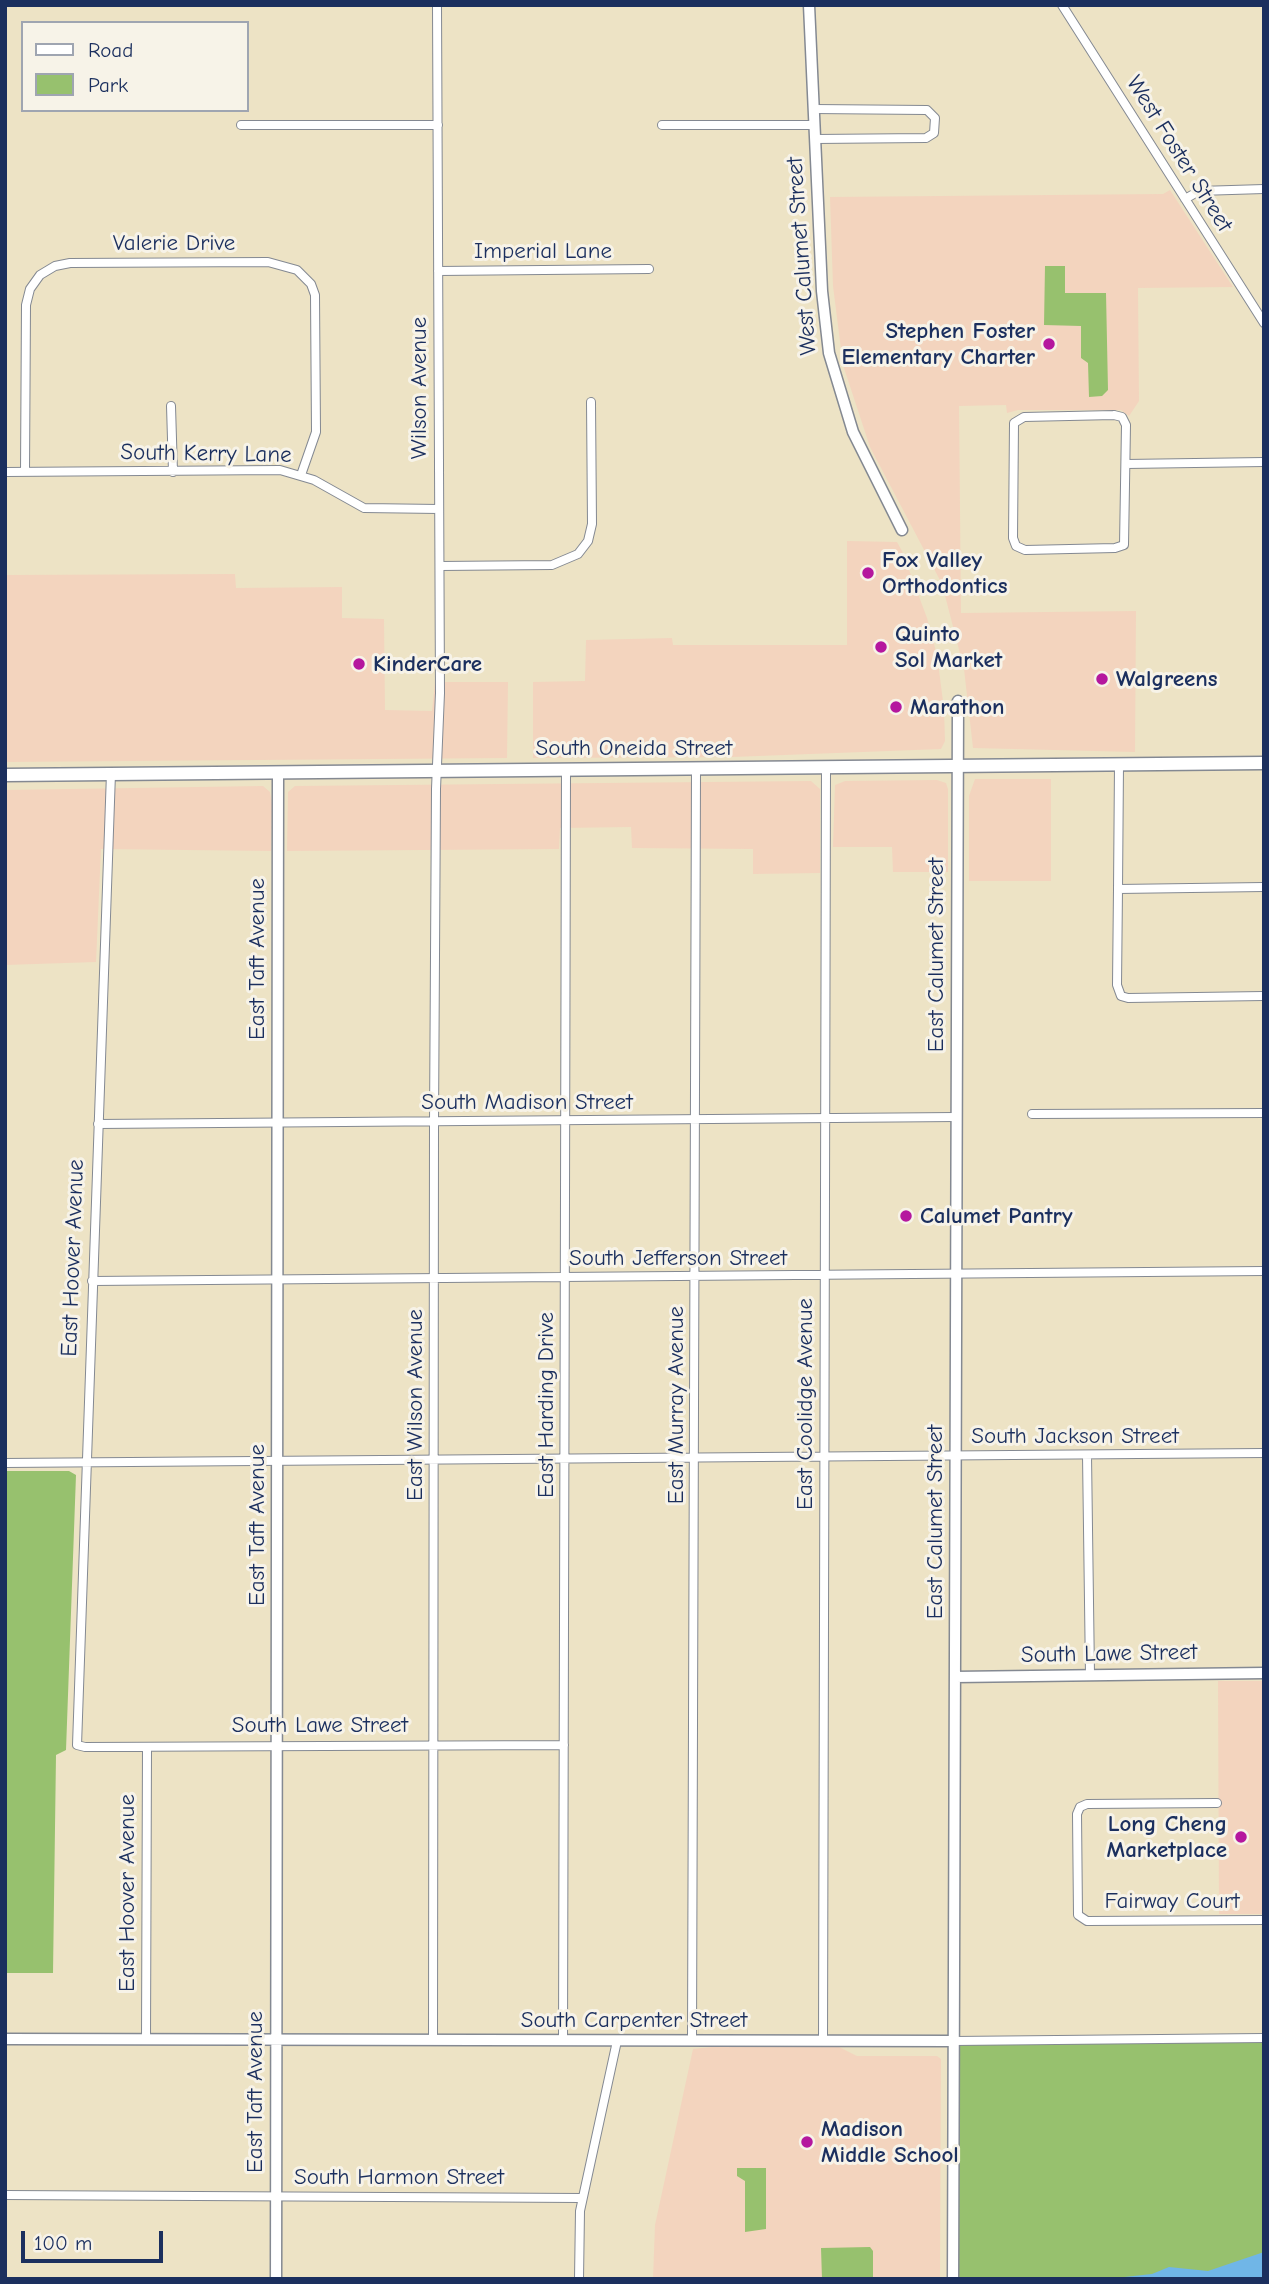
<!DOCTYPE html>
<html>
<head>
<meta charset="utf-8">
<style>
  body { margin:0 }
  #map { position:relative; width:1269px; height:2284px; overflow:hidden; background:#ede3c5; font-family:"Comic Neue",sans-serif }
  canvas { display:block }
  .frame { position:absolute; inset:0; border:7px solid #1b2f5e; pointer-events:none }
  .legend { position:absolute; left:21px; top:21px; width:228px; height:91px; box-sizing:border-box; background:#f7f3e8; border:2px solid #9fa5b1; margin:0; padding:9px 12px; list-style:none; font-size:21px; color:#1b2f5e }
  .legend li { display:flex; align-items:center; gap:14px; height:35px }
  .legend b { width:35px; border:2px solid #9fa5b1 }
  .scale { position:absolute; left:21px; top:2231px; width:142px; height:32px; box-sizing:border-box; border:4px solid #1b2f5e; border-top:0; padding-left:9px; font-size:21px; line-height:24px; white-space:nowrap; color:#1b2f5e; -webkit-text-stroke:5px #f7f3e8; paint-order:stroke }
</style>
</head>
<body>
<div id="map">
<canvas width="1269" height="2284"></canvas>
<div class="frame"></div>
<ul class="legend">
<li><b style="height:9px;background:#fff"></b>Road</li>
<li><b style="height:19px;background:#97c16e"></b>Park</li>
</ul>
<div class="scale">100 m</div>
</div>
<script>
const c = document.querySelector('canvas').getContext('2d');
c.lineJoin = 'round';
function paint(path, color) { c.fillStyle = color; c.fill(path, 'evenodd'); }
const shape = rows => new Path2D(rows.map(r => 'M' + r).join(''));
function stroke(path, color, width, dash) { c.strokeStyle = color; c.lineWidth = width; c.lineCap = dash ? 'butt' : 'round'; c.setLineDash(dash || []); c.stroke(path); }
function write(font, color, halo, rows, align = 'center') {
  c.font = font + ' "Comic Neue",sans-serif'; c.lineWidth = 6; c.setLineDash([]); c.textBaseline = 'middle'; c.strokeStyle = halo; c.fillStyle = color; for (const [text, x, y, turn = 0] of rows) {
    c.save(); c.translate(x, y); c.rotate((+turn || 0) * Math.PI / 180); c.textAlign = isNaN(turn) ? turn : align; if (halo) c.strokeText(text, 0, 0); c.fillText(text, 0, 0); c.restore();
  }
}
const built = shape([
  [1170,190,1233,287,1138,288,1139,401,1129,416,1121,410,1018,410,1007,413,1006,405,959,406,961,613,1136,611,1135,752,973,748,964,669,942,584,870,447,843,365,833,286,830,197,1163,194],
  [847,541,897,542,902,551,927,618,937,655,944,709,945,741,941,749,732,757,533,758,533,682,585,681,586,640,672,638,673,645,847,645],
  [235,574,236,588,342,587,342,618,384,619,385,710,432,711,435,682,508,682,507,758,5,762,5,575],
  [975,779,1051,779,1051,881,969,881,969,796],
  [937,780,946,783,948,789,948,872,893,872,892,847,833,847,835,785,845,781],
  [811,781,820,789,820,873,753,874,753,849,632,848,631,827,560,828,559,849,287,851,288,792,295,786],
  [263,786,270,792,272,804,271,851,101,849,96,962,5,965,5,790],
  [1218,1681,1264,1681,1264,1914,1219,1914],
  [712,2047,839,2047,857,2056,937,2056,941,2059,940,2279,653,2279,655,2225,693,2049]
]);
const green = shape([
  [1045,266,1065,266,1065,293,1106,293,1108,390,1102,396,1089,397,1088,363,1081,358,1081,326,1044,325],
  [5,1471,69,1471,76,1475,66,1750,56,1755,53,1973,5,1973],
  [1264,2038,1264,2279,953,2279,953,2041],
  [737,2168,766,2168,766,2229,745,2232,745,2181,737,2176],
  [870,2247,873,2251,873,2279,822,2279,821,2248]
]);
const water = shape([
  [1264,2252,1264,2279,1106,2279,1152,2274,1169,2267,1208,2271]
]);
const street = shape([
  [1062,5,1264,323],
  [813,109,927,110,935,118,934,133,926,138,815,139],
  [241,125,438,125],
  [662,125,814,125],
  [1185,199,1199,191,1264,189],
  [438,271,649,269],
  [171,406,173,472],
  [1114,415,1122,417,1126,425,1124,545,1115,548,1025,550,1016,546,1013,538,1014,423,1024,417,1114,415],
  [1126,464,1264,462],
  [5,472,280,470,314,480,364,508,439,509],
  [25,472,26,305,30,289,40,275,55,266,70,263,268,262,297,270,311,284,315,295,316,432,301,475],
  [440,566,552,565,578,554,588,541,592,524,591,402],
  [111,773,77,1745,85,1747,564,1745],
  [1264,887,1118,889,1117,985,1121,996,1128,998,1264,996],
  [1118,889,1119,765],
  [1032,1114,1264,1113],
  [98,1124,956,1117],
  [92,1281,1264,1271],
  [1087,1455,1090,1675],
  [5,1463,1264,1453],
  [1217,1803,1087,1804,1080,1807,1077,1814,1078,1915,1087,1921,1264,1920],
  [146,2039,147,1747],
  [433,2040,434,1122,436,789,440,693,437,5],
  [692,2040,696,769],
  [563,2041,566,769],
  [823,2041,826,768],
  [953,2041,1264,2038],
  [5,2195,582,2198],
  [579,2279,580,2211,617,2041]
]);
const secondary = shape([
  [809,5,822,291,829,353,853,432,902,530],
  [955,1677,1264,1673],
  [5,2039,953,2041],
  [276,2279,278,772],
  [953,2279,958,701]
]);
const primary = shape([
  [5,775,1264,763]
]);
const markers = [
  [1049,344,7,"#b5179e"],
  [868,573,7,"#b5179e"],
  [881,647,7,"#b5179e"],
  [359,664,7,"#b5179e"],
  [1102,679,7,"#b5179e"],
  [896,707,7,"#b5179e"],
  [906,1216,7,"#b5179e"],
  [1241,1837,7,"#b5179e"],
  [807,2142,7,"#b5179e"]
];
const streetNames = [
  ["West Foster Street",1179,154,58],
  ["Valerie Drive",174,243],
  ["Imperial Lane",543,251],
  ["West Calumet Street",802,256,-94],
  ["Wilson Avenue",419,388,-90],
  ["South Kerry Lane",206,454,1],
  ["South Oneida Street",634,748],
  ["East Calumet Street",936,955,-90],
  ["East Taft Avenue",257,959,-90],
  ["South Madison Street",527,1102],
  ["East Hoover Avenue",73,1258,-88],
  ["South Jefferson Street",678,1258],
  ["East Coolidge Avenue",805,1404,-90],
  ["East Wilson Avenue",415,1405,-90],
  ["East Harding Drive",546,1405,-90],
  ["East Murray Avenue",676,1405,-90],
  ["South Jackson Street",1075,1436],
  ["East Calumet Street",935,1522,-90],
  ["East Taft Avenue",257,1525,-90],
  ["South Lawe Street",1109,1654,-1],
  ["South Lawe Street",320,1725],
  ["East Hoover Avenue",127,1893,-90],
  ["Fairway Court",1172,1901],
  ["South Carpenter Street",634,2020],
  ["East Taft Avenue",255,2092,-90],
  ["South Harmon Street",399,2177]
];
const poiNames = [
  ["Stephen Foster",1035,331,"right"],
  ["Elementary Charter",1035,357,"right"],
  ["Fox Valley",882,560],
  ["Orthodontics",882,586],
  ["Quinto",895,634],
  ["Sol Market",895,660],
  ["KinderCare",373,664],
  ["Walgreens",1116,679],
  ["Marathon",910,707],
  ["Calumet Pantry",920,1216],
  ["Long Cheng",1227,1824,"right"],
  ["Marketplace",1227,1850,"right"],
  ["Madison",821,2129],
  ["Middle School",821,2155]
];
paint(built, '#f3d4be');
paint(green, '#97c16e');
paint(water, '#70b6e7');
stroke(street, '#848992', 10);
stroke(secondary, '#848992', 13);
stroke(primary, '#848992', 15);
stroke(street, '#fff', 8);
stroke(secondary, '#fff', 10);
stroke(primary, '#fff', 12);
for (const [x, y, r, color] of markers) { const dot = new Path2D(); dot.arc(x, y, r, 0, 2 * Math.PI); c.fillStyle = color; c.fill(dot); stroke(dot, '#f7f3e8', 2.5); }
write('23px', '#1b2f5e', '#f7f3e8', streetNames);
write('bold 23px', '#1b2f5e', '#f7f3e8', poiNames, 'left');
</script>
</body>
</html>
